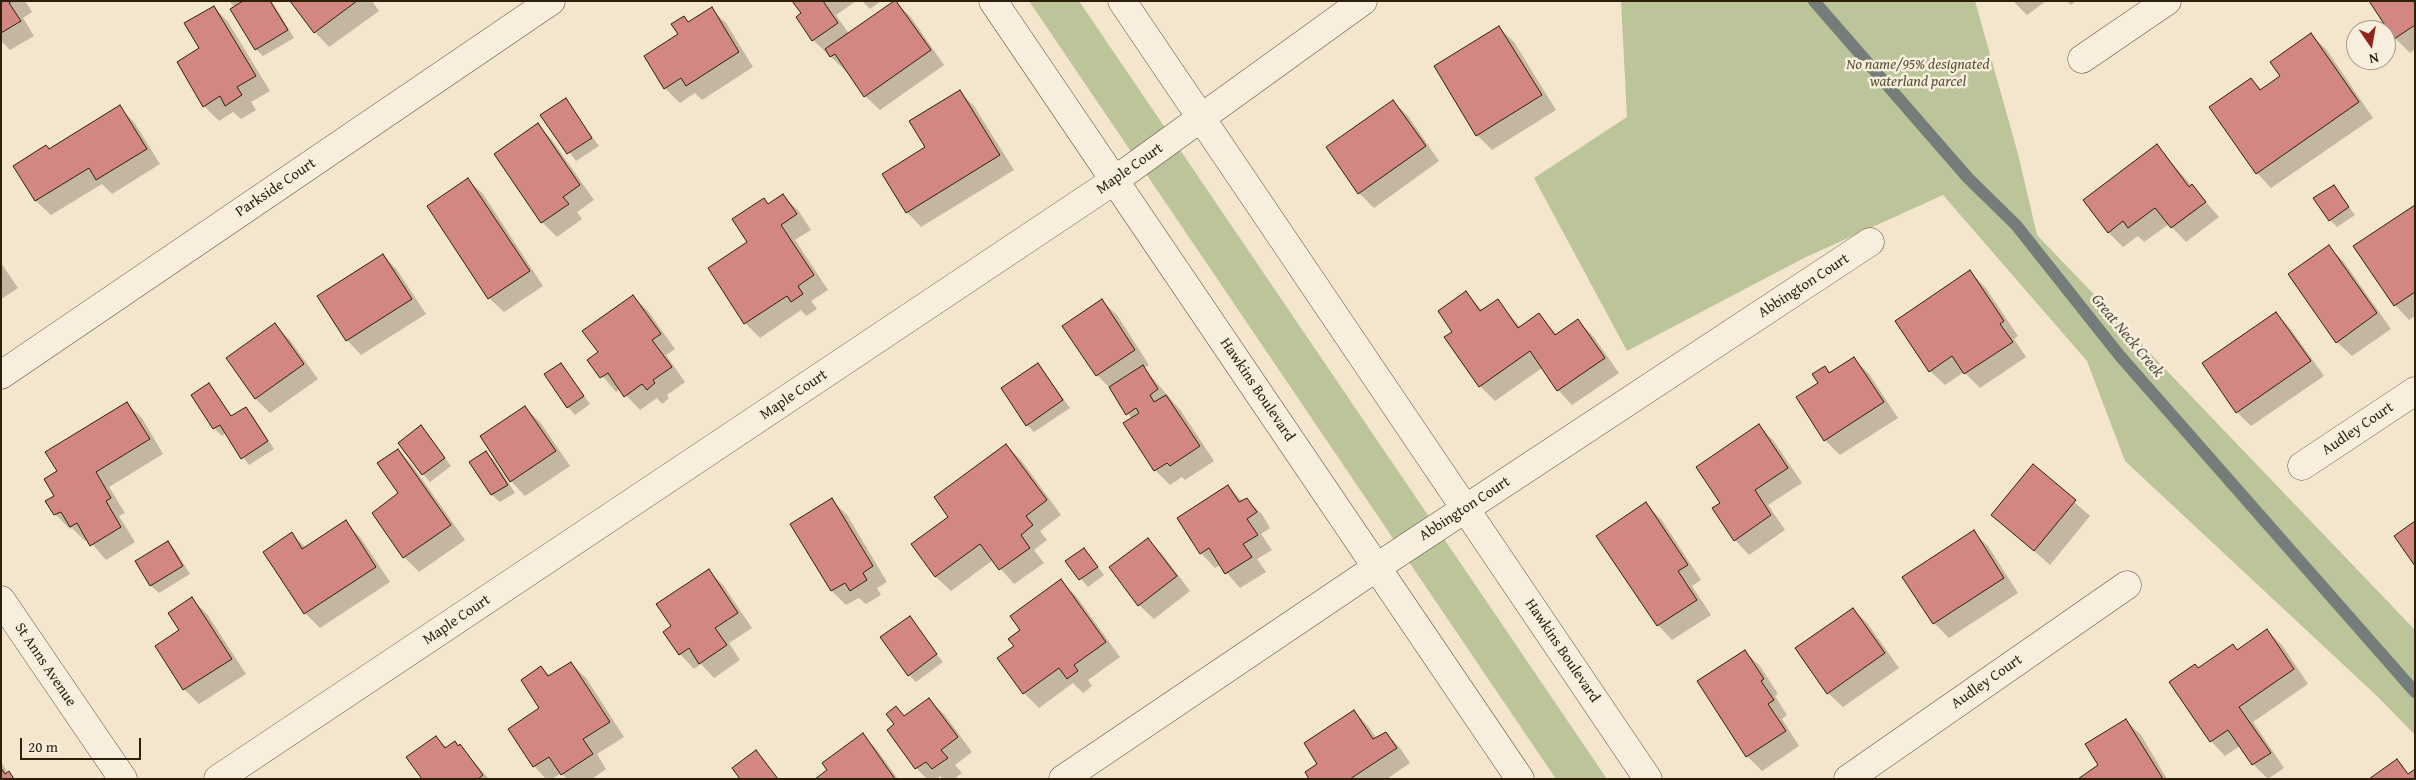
<!DOCTYPE html>
<html>
<head>
<meta charset="utf-8">
<style>
  body { margin:0 }
  #map { position:relative; width:2416px; height:780px; overflow:hidden; background:#f4e5cd; font-family:"Gentium Book Plus",serif }
  canvas { display:block }
  .frame { position:absolute; inset:0; border:2px solid #2e1f0a; pointer-events:none }
  .north { position:absolute; left:2346px; top:20px; width:50px; height:50px; box-sizing:border-box; background:#f8eede; border:1px solid #a79b89; border-radius:50%; rotate:168deg; font-size:14px; font-weight:700; line-height:20px; text-align:center; color:#2e1f0a }
  .north::after { content:''; display:block; margin:auto; width:18px; height:22px; background:#8f2418; clip-path:polygon(50% 0,100% 100%,50% 72%,0 100%) }
  .scale { position:absolute; left:20px; top:738px; width:121px; height:22px; box-sizing:border-box; border:2px solid #2e1f0a; border-top:0; padding-left:6px; font-size:15px; line-height:18px; white-space:nowrap; color:#2e1f0a; -webkit-text-stroke:4px #f8eede; paint-order:stroke }
</style>
</head>
<body>
<div id="map">
<canvas width="2416" height="780"></canvas>
<div class="frame"></div>
<div class="north">N</div>
<div class="scale">20 m</div>
</div>
<script>
const c = document.querySelector('canvas').getContext('2d');
c.lineJoin = 'round';
function paint(path, color) { c.fillStyle = color; c.fill(path, 'evenodd'); }
const shape = rows => new Path2D(rows.map(r => 'M' + r).join(''));
function stroke(path, color, width, dash) { c.strokeStyle = color; c.lineWidth = width; c.lineCap = dash ? 'butt' : 'round'; c.setLineDash(dash || []); c.stroke(path); }
function write(font, color, halo, rows, align = 'center') {
  c.font = font + ' "Gentium Book Plus",serif'; c.lineWidth = 5; c.setLineDash([]); c.textBaseline = 'middle'; c.strokeStyle = halo; c.fillStyle = color; for (const [text, x, y, turn = 0] of rows) {
    c.save(); c.translate(x, y); c.rotate((+turn || 0) * Math.PI / 180); c.textAlign = isNaN(turn) ? turn : align; if (halo) c.strokeText(text, 0, 0); c.fillText(text, 0, 0); c.restore();
  }
}
const green = shape([
  [1029,1,1079,1,1607,779,1556,779],
  [1621,1,1975,1,2018,154,2037,235,2415,630,2415,735,2378,697,2125,461,2087,361,1943,195,1804,258,1627,351,1534,178,1627,117]
]);
const shadow = shape([
  [1,1,25,1,32,12,23,18,34,36,10,50,1,41],
  [229,1,272,1,294,38,263,56,256,49,235,8],
  [292,1,372,1,379,11,329,47,315,32],
  [794,1,856,1,836,15,849,34,895,2,910,16,944,65,880,110,865,96,847,70,846,71,813,40,802,14],
  [862,1,881,1,870,9],
  [2013,1,2046,1,2027,15],
  [2067,1,2076,1,2071,5],
  [2415,1,2415,49,2410,53,2395,38],
  [214,7,228,22,270,91,251,102,256,110,241,119,233,112,219,121,204,106,200,49],
  [711,9,726,23,753,67,702,100,695,93,680,103,665,88,645,56,679,34,684,18,689,23],
  [1499,28,1514,42,1556,110,1492,150,1477,135],
  [2311,35,2326,49,2373,118,2271,188,2257,173,2251,80,2262,90,2281,77],
  [960,92,974,106,1014,170,921,227,907,212,927,147],
  [565,100,599,146,576,161,542,115],
  [1393,102,1408,116,1439,161,1374,208,1359,193],
  [119,107,134,122,160,164,112,194,102,184,51,215,36,201,15,166,50,150],
  [538,125,552,140,594,200,577,212,582,219,557,237,542,222],
  [2157,146,2219,217,2186,242,2169,224,2144,242,2138,236,2123,247,2109,233,2084,201],
  [468,180,483,194,543,286,504,312,489,298],
  [2333,186,2355,215,2337,227,2330,220],
  [783,196,798,210,811,230,795,240,828,290,811,301,817,309,806,316,801,310,760,338,745,323,749,242,764,200,769,205],
  [2415,206,2415,316,2409,320,2395,305],
  [2329,247,2344,262,2391,329,2352,356,2337,342],
  [383,255,397,270,426,314,361,355,347,340],
  [1,263,18,288,1,299],
  [1970,272,1985,287,2018,336,2014,339,2026,357,1980,388,1964,372,1945,385,1930,371],
  [1466,293,1483,311,1498,301,1521,328,1539,315,1557,335,1578,321,1593,336,1619,373,1572,405,1558,390,1542,368,1495,401,1480,386,1454,332],
  [633,296,648,311,675,349,666,355,685,382,667,395,669,398,662,404,657,398,640,410,620,389,616,392,589,360,599,352],
  [1102,301,1117,315,1149,365,1144,368,1181,411,1214,461,1185,480,1182,477,1170,485,1155,470,1124,423,1132,419,1112,390,1097,375],
  [2276,313,2290,328,2324,376,2251,426,2237,412],
  [275,325,290,340,318,379,270,413,255,398],
  [1854,359,1869,374,1898,418,1840,455,1825,440,1797,398,1819,383,1825,367,1831,373],
  [561,364,590,404,575,415,568,407],
  [1038,364,1070,408,1034,432,1027,425],
  [209,385,232,417,246,409,253,416,274,449,249,465,225,433,222,436,214,428,193,395],
  [127,404,142,418,163,454,109,487,125,513,119,516,135,542,106,560,88,539,85,541,72,528,70,529,55,514,59,472],
  [525,408,540,422,570,466,525,496,511,481],
  [1759,426,1773,440,1802,483,1768,505,1785,530,1749,555,1735,540,1722,504],
  [421,427,451,466,430,482,423,474],
  [1006,445,1021,460,1061,515,1040,531,1047,540,1034,550,1044,563,1014,584,993,560,951,591,936,577,913,544,950,517],
  [398,450,412,465,465,540,419,572,404,557,373,513,400,494],
  [486,453,494,460,515,493,500,502,492,495,471,462],
  [2033,466,2090,516,2050,565,1993,515],
  [1228,486,1243,502,1247,500,1262,514,1270,528,1261,534,1272,550,1257,559,1266,572,1240,588,1220,565,1215,568,1201,553],
  [832,500,847,515,887,582,877,588,881,595,866,604,859,598,846,605,832,591],
  [1646,504,1661,519,1701,580,1692,586,1711,615,1672,640,1658,625],
  [345,522,360,537,390,582,320,628,305,613,265,552,292,534,306,548],
  [1973,532,1988,546,2018,593,1949,638,1934,623],
  [1148,540,1163,555,1190,591,1154,619,1139,605],
  [168,542,175,550,190,574,159,593,151,586,137,561],
  [1084,549,1104,575,1088,587,1067,562],
  [709,571,723,585,752,628,729,643,740,660,714,678,701,664,694,669,680,654,673,626],
  [1061,581,1076,596,1120,657,1088,680,1092,686,1083,693,1073,683,1039,708,1024,693,1022,630],
  [192,599,207,614,246,674,199,704,184,689,181,631],
  [1853,609,1868,624,1899,668,1843,707,1828,693],
  [909,618,943,662,916,682,909,675],
  [2267,631,2282,645,2308,684,2253,722,2284,768,2268,779,2253,764,2240,746,2225,756,2211,741,2198,669,2237,651],
  [1745,652,1760,666,1778,694,1775,696,1787,715,1782,719,1799,746,1762,771,1747,756],
  [571,663,586,678,624,737,597,754,606,769,592,779,567,779,561,773,552,779,546,779,534,766,541,708,541,667,550,676],
  [929,700,944,714,972,752,955,765,962,773,954,779,943,779,940,776,937,779,927,779,916,768,896,724,896,708,905,717],
  [1354,711,1368,726,1377,739,1386,733,1400,748,1410,763,1387,779,1310,779],
  [2126,721,2141,735,2167,779,2079,779,2099,765],
  [863,735,877,750,898,779,817,779,829,771],
  [436,737,447,748,454,742,460,746,489,779,424,779],
  [1,762,8,773,14,779,1,779]
]);
const stream = shape([
  [1814,1,1968,178,2016,225,2120,356,2415,692]
]);
const building = shape([
  [1,1,12,1,9,3,21,21,1,33,1,1],
  [243,1,270,1,288,30,255,50,230,9,243,1],
  [290,1,357,1,314,33,290,1],
  [792,1,823,1,838,23,812,41,796,17,801,13,792,1],
  [894,1,896,1,931,50,864,97,835,54,830,57,825,49,894,1],
  [2369,1,2415,1,2415,25,2394,39,2369,1],
  [214,6,256,76,237,87,242,95,225,106,220,96,203,107,177,62,199,48,184,23,214,6],
  [712,7,739,52,686,86,681,78,664,89,644,56,678,34,671,24,684,16,688,22,712,7],
  [1499,26,1542,95,1476,136,1434,66,1499,26],
  [2311,33,2359,102,2256,174,2209,107,2251,78,2260,90,2280,76,2270,62,2311,33],
  [960,90,1000,155,906,213,882,174,925,147,909,121,960,90],
  [566,98,592,138,567,154,540,115,566,98],
  [1393,100,1426,146,1358,194,1326,147,1393,100],
  [120,105,147,149,96,180,89,168,35,201,13,166,46,145,49,149,120,105],
  [538,123,580,185,563,197,569,204,541,223,494,154,538,123],
  [2157,144,2189,187,2192,184,2206,202,2171,228,2155,208,2128,228,2123,221,2108,233,2083,200,2157,144],
  [468,178,530,271,488,299,427,206,468,178],
  [2334,185,2349,207,2329,221,2313,198,2334,185],
  [783,194,797,214,781,225,814,275,798,286,803,294,791,302,787,296,744,324,708,268,747,242,732,219,764,198,768,204,783,194],
  [2415,205,2415,292,2394,306,2353,246,2415,205],
  [2329,245,2377,313,2336,343,2288,274,2329,245],
  [383,254,412,299,346,341,317,296,383,254],
  [1970,270,2004,321,2000,324,2013,342,1964,374,1952,356,1929,372,1895,321,1970,270],
  [1466,291,1480,311,1498,299,1518,328,1539,313,1555,335,1578,319,1605,358,1557,391,1530,351,1479,387,1444,337,1452,332,1438,311,1466,291],
  [633,295,661,334,652,340,672,367,653,380,655,383,647,390,642,384,624,397,608,373,600,378,587,360,598,352,582,331,633,295],
  [1102,299,1135,350,1096,376,1062,326,1102,299],
  [2276,312,2311,361,2236,413,2202,363,2276,312],
  [275,323,304,364,255,399,226,358,275,323],
  [1854,357,1884,402,1824,441,1796,397,1818,383,1812,374,1825,366,1829,373,1854,357],
  [561,363,584,396,567,408,544,374,561,363],
  [1038,363,1063,400,1026,426,1001,388,1038,363],
  [1143,365,1158,389,1150,395,1154,402,1166,395,1200,446,1170,466,1167,463,1154,471,1123,423,1139,413,1136,408,1126,415,1109,387,1143,365],
  [209,383,231,416,246,407,268,441,241,459,220,425,213,429,191,395,209,383],
  [127,402,150,439,96,472,111,498,106,501,121,527,90,546,77,523,70,527,61,512,54,515,45,501,54,496,44,479,57,471,45,452,127,402],
  [525,406,556,451,510,482,480,436,525,406],
  [1759,424,1788,468,1755,490,1771,515,1734,541,1712,508,1720,503,1696,467,1759,424],
  [421,425,445,458,422,475,398,443,421,425],
  [1006,444,1047,500,1026,516,1033,525,1021,535,1030,548,999,570,980,544,935,577,911,544,948,517,934,497,1006,444],
  [398,449,451,525,403,558,372,513,398,493,377,463,398,449],
  [486,451,508,485,491,495,469,462,486,451],
  [2033,464,2076,500,2034,551,1991,515,2033,464],
  [1228,485,1239,502,1247,498,1257,512,1247,519,1258,535,1243,544,1252,557,1225,574,1209,548,1200,554,1177,518,1228,485],
  [832,498,873,566,863,573,867,580,850,591,845,583,831,591,790,524,832,498],
  [1646,502,1688,565,1678,571,1697,600,1657,626,1596,536,1646,502],
  [346,520,376,567,304,614,263,552,292,532,302,549,346,520],
  [2415,521,2415,566,2394,536,2415,521],
  [1974,530,2004,578,1933,624,1902,577,1974,530],
  [1148,538,1177,576,1138,606,1109,567,1148,538],
  [168,541,183,566,150,586,135,561,168,541],
  [1084,548,1098,567,1079,580,1065,561,1084,548],
  [709,569,738,613,715,628,727,645,699,664,689,648,679,655,663,632,671,626,656,604,709,569],
  [1061,579,1106,642,1074,665,1078,671,1067,679,1059,668,1023,694,997,658,1014,646,1008,639,1020,630,1010,616,1061,579],
  [192,597,232,659,183,690,155,646,179,630,168,613,192,597],
  [1853,608,1885,653,1827,694,1795,648,1853,608],
  [910,616,937,654,908,676,880,637,910,616],
  [2267,629,2294,669,2239,707,2271,753,2252,765,2228,730,2210,742,2169,682,2195,664,2198,668,2233,644,2237,650,2267,629],
  [1745,650,1764,679,1761,681,1774,700,1768,704,1786,731,1746,757,1697,681,1745,650],
  [571,662,610,722,583,739,593,754,561,775,549,757,533,767,508,729,539,708,521,680,541,666,548,676,571,662],
  [929,698,958,737,941,750,948,758,932,769,926,762,915,769,887,730,894,724,886,714,896,706,904,716,929,698],
  [1354,710,1373,739,1386,732,1397,748,1350,779,1309,779,1305,772,1317,764,1304,743,1354,710],
  [2126,719,2163,779,2078,779,2098,765,2085,744,2126,719],
  [863,733,895,779,815,779,827,770,822,763,863,733],
  [436,736,445,748,455,741,458,746,460,744,483,775,478,779,422,779,406,757,436,736],
  [756,750,778,779,740,779,732,768,756,750],
  [2397,759,2408,774,2415,769,2415,779,2369,779,2397,759],
  [1,768,5,774,9,771,14,779,1,779,1,768]
]);
const minor = shape([
  [993,1,1520,779],
  [1122,1,1648,779],
  [2082,59,2167,1],
  [1,375,551,1],
  [2302,466,2415,391],
  [1,600,123,779],
  [218,779,1115,180,1363,1],
  [1063,779,1377,567,1870,242],
  [1848,779,2127,585]
]);
const parkNames = [
  ["No name/95% designated",1918,65],
  ["waterland parcel",1918,82]
];
const streetNames = [
  ["Maple Court",1130,169,-35],
  ["Parkside Court",276,188,-34],
  ["Abbington Court",1804,286,-33],
  ["Hawkins Boulevard",1257,390,56],
  ["Maple Court",794,395,-34],
  ["Audley Court",2358,429,-34],
  ["Abbington Court",1465,509,-33],
  ["Maple Court",457,620,-34],
  ["Hawkins Boulevard",1562,651,56],
  ["St Anns Avenue",45,665,56],
  ["Audley Court",1987,682,-35]
];
const waterNames = [
  ["Great Neck Creek",2127,336,50]
];
paint(green, '#bbc599');
paint(shadow, '#0003');
stroke(stream, '#747d79', 12);
paint(building, '#d38782');
stroke(building, '#2e1f0a', 1);
stroke(minor, '#60503b', 29);
stroke(minor, '#f8eede', 28);
write('italic 15px', '#585135', '#f8eede', parkNames);
write('15px', '#2e1f0a', '#f8eede', streetNames);
write('italic 16px', '#514e42', '#f8eede', waterNames);
</script>
</body>
</html>
